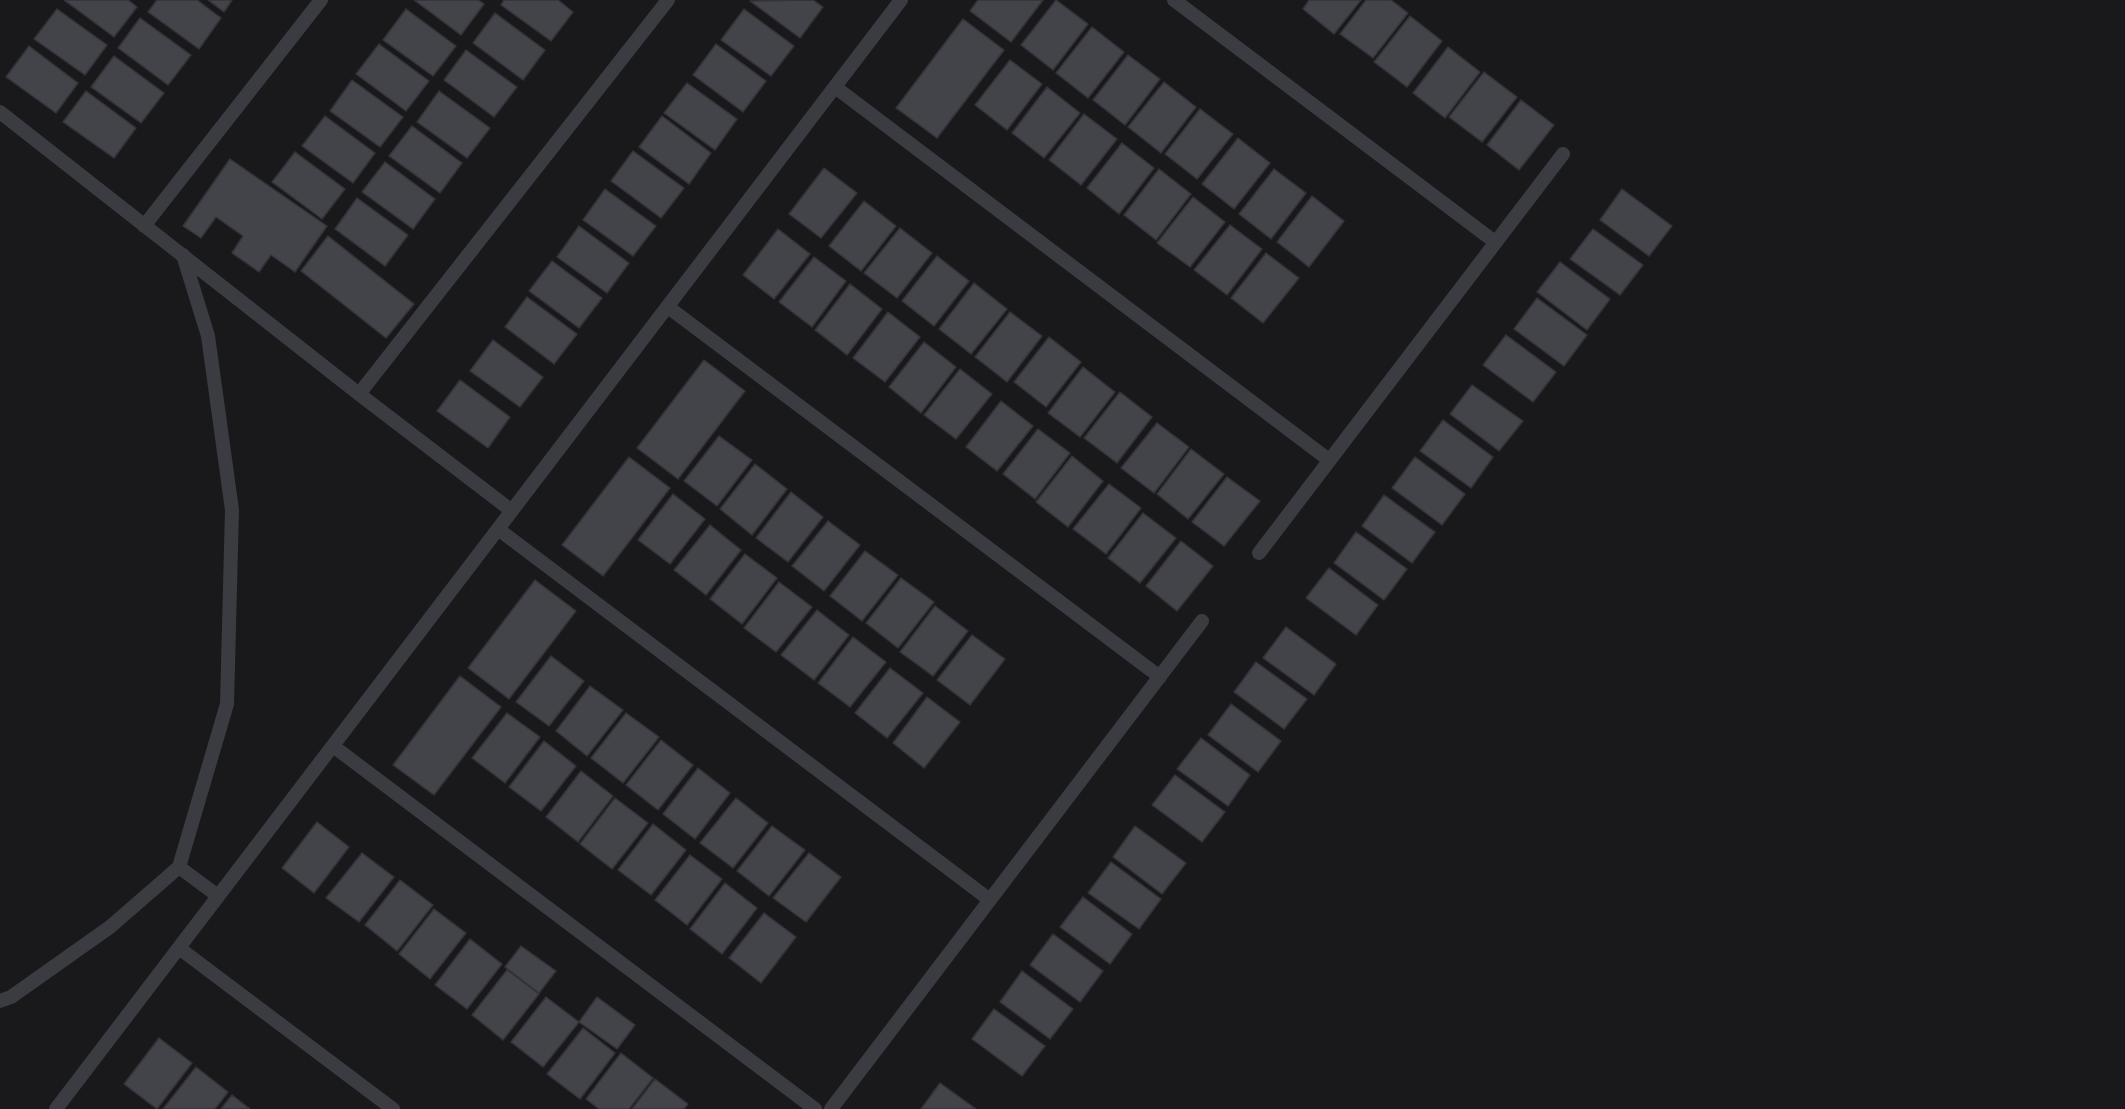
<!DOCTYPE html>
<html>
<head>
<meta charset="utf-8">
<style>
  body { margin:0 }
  canvas { display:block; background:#19191c }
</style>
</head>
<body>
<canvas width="2125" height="1109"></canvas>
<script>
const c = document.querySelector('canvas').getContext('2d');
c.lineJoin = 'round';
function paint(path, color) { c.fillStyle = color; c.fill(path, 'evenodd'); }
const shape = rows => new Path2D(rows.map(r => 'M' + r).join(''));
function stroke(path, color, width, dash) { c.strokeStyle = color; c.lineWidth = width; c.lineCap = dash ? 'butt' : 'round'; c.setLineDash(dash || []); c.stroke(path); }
const building = shape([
  [64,0,128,0,137,7,114,37,64,0],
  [157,0,197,0,221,18,199,49,148,12,157,0],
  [208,0,232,0,224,12,208,0],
  [414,0,478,0,484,4,461,35,414,0],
  [504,0,558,0,573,12,551,41,501,5,504,0],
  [813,0,823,7,800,38,750,1,813,0],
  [978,0,1043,0,1011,42,970,11,978,0],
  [1056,0,1088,24,1053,70,1021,45,1056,0],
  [1309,0,1361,0,1334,34,1303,9,1309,0],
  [1366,0,1391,0,1408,13,1373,58,1340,34,1366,0],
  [57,9,107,45,85,75,34,39,57,9],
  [406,9,456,46,433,76,383,40,406,9],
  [744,9,794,46,771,76,721,40,744,9],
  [495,13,545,50,523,80,473,43,495,13],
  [1410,16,1442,41,1407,87,1374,62,1410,16],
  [140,18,191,55,168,85,118,48,140,18],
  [963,19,1004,50,937,138,896,108,963,19],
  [1092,27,1124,52,1088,98,1056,73,1092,27],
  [379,44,429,81,406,111,356,74,379,44],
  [716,44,766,81,743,112,693,75,716,44],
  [29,46,78,83,56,113,6,77,29,46],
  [1448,47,1480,72,1445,118,1413,93,1448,47],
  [466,50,517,87,494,117,444,80,466,50],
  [1128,55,1160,79,1125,125,1093,100,1128,55],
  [114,56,164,93,141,123,91,87,114,56],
  [1010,60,1042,84,1007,130,975,105,1010,60],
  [1484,72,1517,97,1482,142,1449,117,1484,72],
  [352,80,403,117,380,147,330,111,352,80],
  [1164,82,1196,107,1161,153,1128,127,1164,82],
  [687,83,737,119,715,150,664,113,687,83],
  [1047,87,1080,113,1044,158,1012,133,1047,87],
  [86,91,136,128,114,158,63,122,86,91],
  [439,91,490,128,467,158,417,122,439,91],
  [1521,100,1554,125,1519,170,1487,145,1521,100],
  [1200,109,1233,134,1197,179,1165,154,1200,109],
  [1084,114,1117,139,1081,185,1049,160,1084,114],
  [325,116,375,153,353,183,302,146,325,116],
  [662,116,711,153,689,184,639,147,662,116],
  [412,126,462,163,440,193,389,156,412,126],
  [1238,138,1270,163,1234,209,1202,184,1238,138],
  [1122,143,1154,168,1119,214,1087,188,1122,143],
  [633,151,684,188,661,218,611,181,633,151],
  [295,152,345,189,322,219,272,182,295,152],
  [230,159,327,226,295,272,271,255,259,272,232,253,243,236,216,217,201,238,183,226,230,159],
  [385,162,435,199,413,229,362,192,385,162],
  [824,168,857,193,821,238,789,214,824,168],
  [1159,169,1191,194,1156,240,1124,215,1159,169],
  [1274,169,1306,193,1271,239,1239,214,1274,169],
  [605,189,656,226,633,256,583,220,605,189],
  [1622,189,1672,226,1649,256,1600,220,1622,189],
  [1312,196,1344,221,1309,267,1277,242,1312,196],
  [1193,197,1225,222,1190,267,1157,243,1193,197],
  [357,198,408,235,385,266,335,229,357,198],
  [864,201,896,226,861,271,829,246,864,201],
  [1230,225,1262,249,1227,295,1194,270,1230,225],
  [579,226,629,263,607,293,557,257,579,226],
  [900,228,932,253,897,298,864,273,900,228],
  [778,229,810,254,774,299,743,275,778,229],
  [1593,229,1643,265,1620,295,1570,259,1593,229],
  [328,236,414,304,386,338,301,271,328,236],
  [1266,253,1299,278,1263,323,1231,298,1266,253],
  [937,256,969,281,934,326,902,301,937,256],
  [814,257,846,281,812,327,779,302,814,257],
  [552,261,602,298,579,328,529,291,552,261],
  [1560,262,1610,299,1587,330,1537,292,1560,262],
  [974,283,1007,309,971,354,939,329,974,283],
  [850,284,882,309,847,355,815,330,850,284],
  [527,297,577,334,554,364,505,327,527,297],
  [1537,298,1587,335,1564,366,1514,329,1537,298],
  [888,312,920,337,885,382,853,358,888,312],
  [1010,312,1042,336,1007,382,975,357,1010,312],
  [1506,335,1556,372,1533,402,1483,365,1506,335],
  [1049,337,1081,362,1046,407,1014,382,1049,337],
  [493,340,543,377,520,407,470,371,493,340],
  [924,342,956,367,921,413,889,387,924,342],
  [704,360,745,391,678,479,637,448,704,360],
  [1083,367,1115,392,1080,437,1048,413,1083,367],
  [960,369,992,394,956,439,924,415,960,369],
  [460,380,510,417,488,448,437,411,460,380],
  [1472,385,1523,421,1499,451,1450,414,1472,385],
  [1120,392,1152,417,1117,463,1084,438,1120,392],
  [1001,401,1033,426,997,471,966,447,1001,401],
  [1443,420,1493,457,1471,488,1420,451,1443,420],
  [1157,423,1189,447,1154,493,1121,468,1157,423],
  [1038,429,1070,453,1035,499,1003,474,1038,429],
  [719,436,752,460,717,506,684,481,719,436],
  [1191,449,1224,474,1188,519,1157,494,1191,449],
  [1072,456,1103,481,1068,527,1036,502,1072,456],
  [629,457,670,488,603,576,562,545,629,457],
  [1415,457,1465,494,1442,525,1392,488,1415,457],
  [755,464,787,489,752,535,720,509,755,464],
  [1227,477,1260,501,1224,546,1192,522,1227,477],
  [1109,484,1141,508,1106,554,1073,529,1109,484],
  [791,492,823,517,788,562,756,538,791,492],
  [673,494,705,519,670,564,638,540,673,494],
  [1384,495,1435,532,1412,563,1362,526,1384,495],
  [1143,513,1176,538,1140,583,1108,558,1143,513],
  [828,521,860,545,824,591,792,566,828,521],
  [710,525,741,550,706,595,674,570,710,525],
  [1356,532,1407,569,1384,600,1334,563,1356,532],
  [1181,541,1213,566,1177,611,1146,586,1181,541],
  [865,551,898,575,862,621,830,596,865,551],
  [745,554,777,578,742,624,710,599,745,554],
  [1329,568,1378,605,1356,635,1306,598,1329,568],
  [901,578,934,602,898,648,866,623,901,578],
  [535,580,576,611,509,699,468,668,535,580],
  [779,582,812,607,776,652,744,628,779,582],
  [935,606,968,631,933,676,900,652,935,606],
  [817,610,849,635,814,680,781,655,817,610],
  [1286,627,1336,664,1314,695,1263,658,1286,627],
  [972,635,1005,659,970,705,937,680,972,635],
  [853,637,886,662,850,707,818,683,853,637],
  [551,656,584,681,549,726,516,702,551,656],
  [1256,662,1307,699,1284,729,1234,692,1256,662],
  [890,668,923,693,887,738,855,713,890,668],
  [460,676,501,707,434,795,393,765,460,676],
  [590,686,623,710,587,756,556,731,590,686],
  [927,697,960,722,924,768,893,743,927,697],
  [1231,704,1281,741,1258,772,1208,735,1231,704],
  [507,713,540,737,505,783,472,758,507,713],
  [626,713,659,737,623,783,591,758,626,713],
  [1201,738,1250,775,1228,806,1177,769,1201,738],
  [661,740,693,765,658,810,626,785,661,740],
  [544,741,576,766,541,811,509,787,544,741],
  [698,768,730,793,695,839,663,814,698,768],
  [581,771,613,796,578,842,546,817,581,771],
  [1175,775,1225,812,1202,842,1152,805,1175,775],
  [615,798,648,823,612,869,580,844,615,798],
  [736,798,768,823,733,868,700,843,736,798],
  [317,822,349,847,314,893,282,868,317,822],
  [653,824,686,850,651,895,618,870,653,824],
  [772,826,805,850,769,896,737,871,772,826],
  [1135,826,1186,863,1162,894,1113,857,1135,826],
  [362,853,394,877,359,922,326,898,362,853],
  [809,853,841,877,806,922,773,898,809,853],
  [690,855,722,879,687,925,655,900,690,855],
  [1111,862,1161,899,1139,929,1088,893,1111,862],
  [400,880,433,905,397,951,365,925,400,880],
  [725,883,757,908,722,954,690,929,725,883],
  [1083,897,1132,934,1110,964,1060,927,1083,897],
  [434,909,466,933,430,979,399,954,434,909],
  [764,913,796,937,761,983,729,958,764,913],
  [1053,934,1103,971,1080,1002,1030,965,1053,934],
  [470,939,502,964,467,1009,435,985,470,939],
  [521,946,556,971,539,993,505,967,521,946],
  [507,970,539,994,503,1040,472,1015,507,970],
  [1022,971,1073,1009,1050,1039,1000,1002,1022,971],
  [546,997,579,1022,543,1067,511,1042,546,997],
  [597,997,635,1025,617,1049,579,1022,597,997],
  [994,1009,1045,1046,1022,1076,972,1039,994,1009],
  [583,1028,615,1053,580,1099,547,1074,583,1028],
  [159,1038,192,1063,157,1109,124,1084,159,1038],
  [621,1053,653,1078,629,1109,599,1109,586,1099,621,1053],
  [196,1067,228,1092,215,1109,163,1109,196,1067],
  [655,1079,688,1104,684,1109,632,1109,655,1079],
  [940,1083,976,1109,921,1109,940,1083],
  [232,1095,250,1109,221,1109,232,1095]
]);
const lane = shape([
  [1174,0,1495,242],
  [835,87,1329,460],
  [0,112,359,394,512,511],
  [144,226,321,0],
  [668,307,1160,677],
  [359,394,668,0],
  [498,529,990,900],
  [1259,553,1563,154],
  [333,746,815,1109],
  [179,867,227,704,232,510,208,336,183,255],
  [179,948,393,1109],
  [0,1001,11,997,110,927,179,867,218,896],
  [56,1109,901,0],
  [831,1109,1202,621]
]);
paint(building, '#434449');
stroke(building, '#333338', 1.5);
stroke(lane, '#3a3c41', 14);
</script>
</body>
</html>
